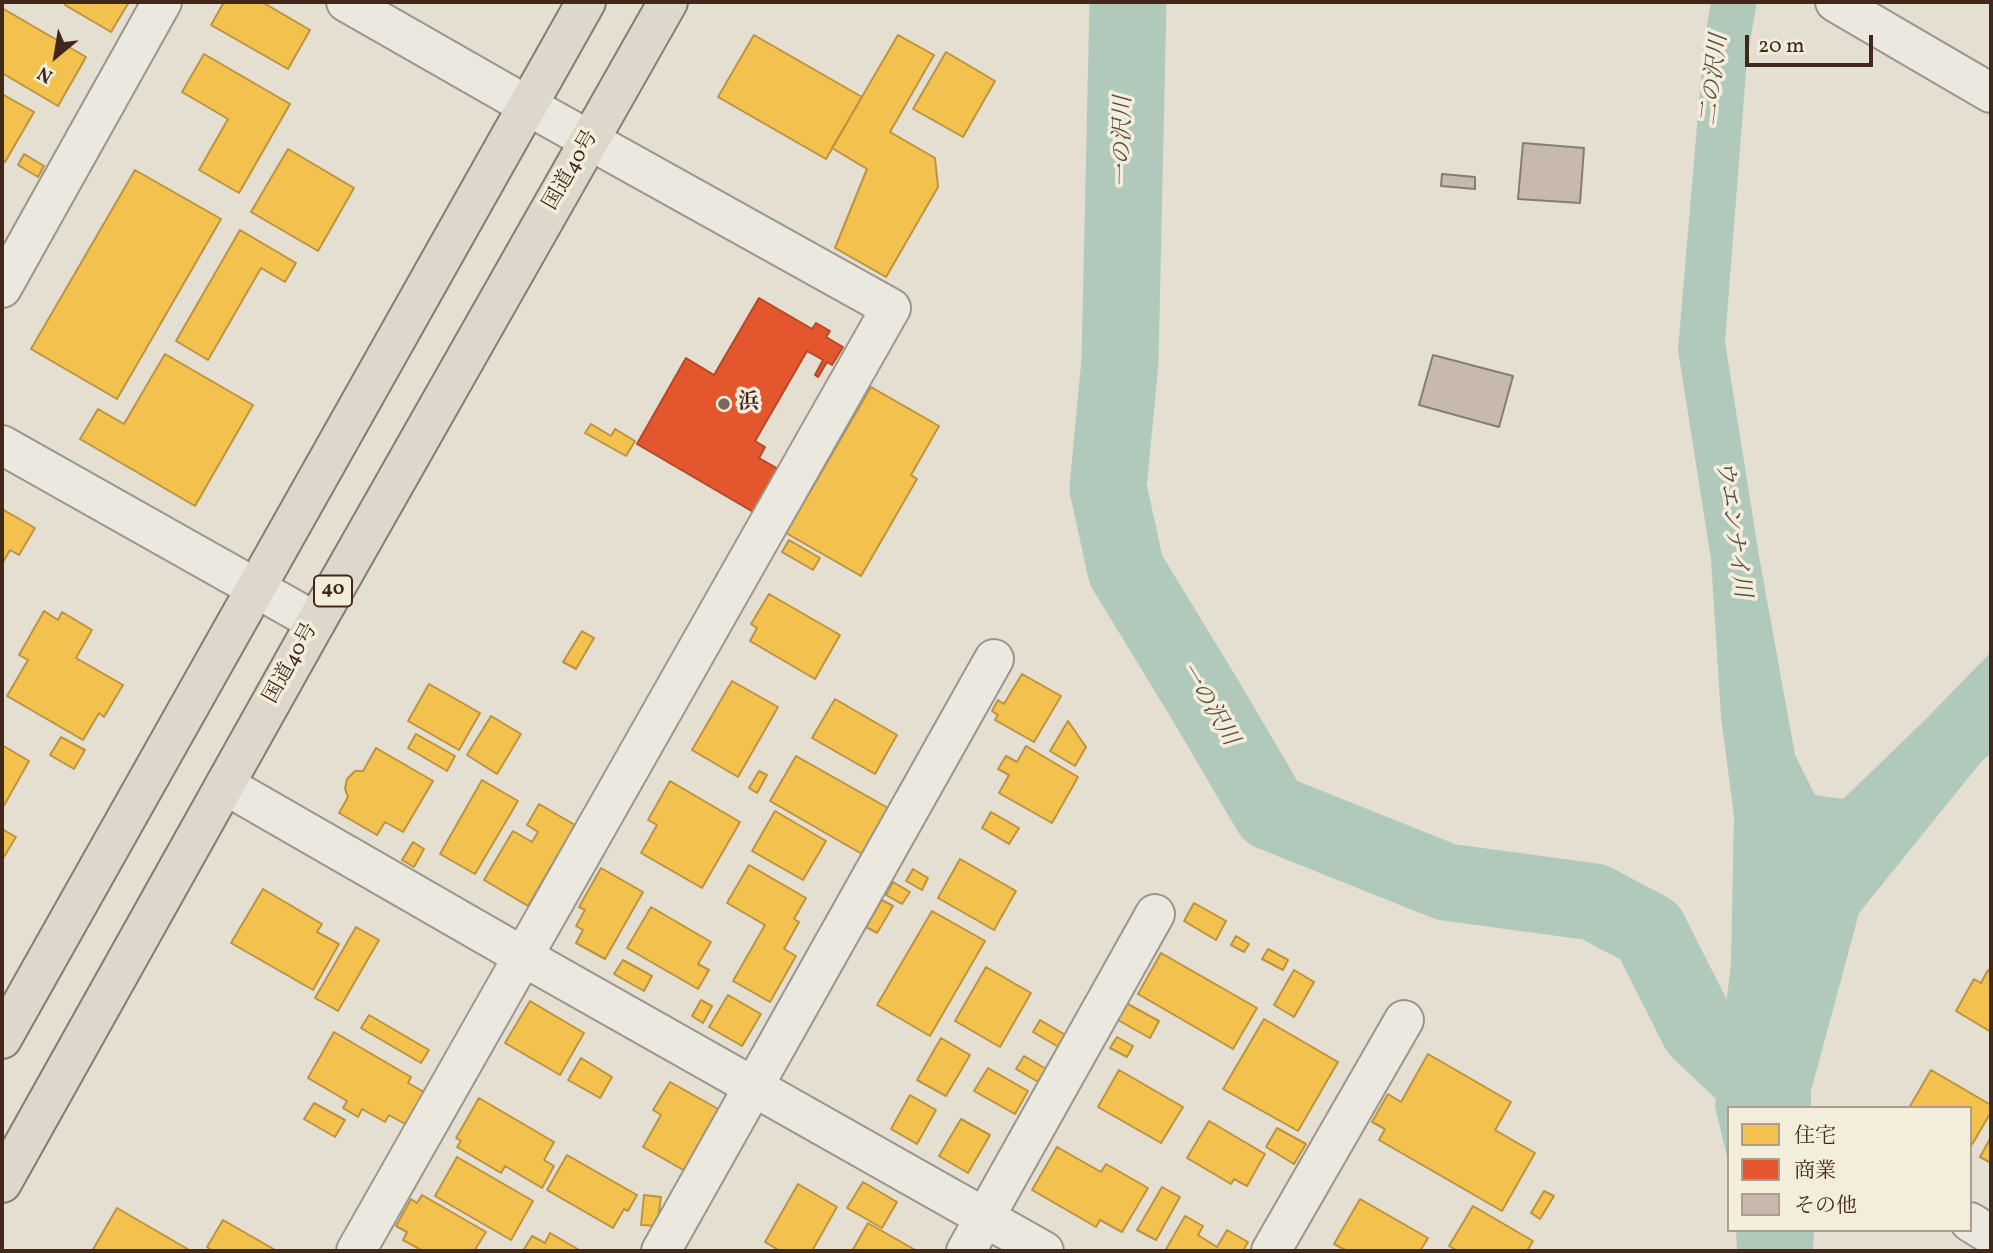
<!DOCTYPE html>
<html>
<head>
<meta charset="utf-8">
<style>
  body { margin:0 }
  #map { position:relative; width:1993px; height:1253px; overflow:hidden; background:#e4dfd1; font-family:Vollkorn,"Noto Serif JP",serif }
  canvas { display:block }
  .frame { position:absolute; inset:0; border:4px solid #42271b; pointer-events:none }
  .legend { position:absolute; left:1727px; top:1106px; width:245px; height:126px; box-sizing:border-box; background:#f3eddc; border:2px solid #ac9e8f; margin:0; padding:9px 12px; list-style:none; font-size:21px; color:#42271b }
  .legend li { display:flex; align-items:center; gap:14px; height:35px }
  .legend b { width:35px; border:2px solid #ac9e8f }
  .north { position:absolute; left:21px; top:21px; width:70px; height:70px; -webkit-text-stroke:5px #f3eddc; paint-order:stroke; rotate:210deg; font-size:19px; font-weight:700; line-height:28px; text-align:center; color:#42271b }
  .north::after { content:''; display:block; margin:auto; width:24px; height:32px; background:#42271b; clip-path:polygon(50% 0,100% 100%,50% 72%,0 100%) }
  .scale { position:absolute; left:1745px; top:35px; width:128px; height:32px; box-sizing:border-box; border:4px solid #42271b; border-top:0; padding-left:9px; font-size:21px; line-height:24px; white-space:nowrap; color:#42271b; -webkit-text-stroke:5px #f3eddc; paint-order:stroke }
</style>
</head>
<body>
<div id="map">
<canvas width="1993" height="1253"></canvas>
<div class="frame"></div>
<ul class="legend">
<li><b style="height:19px;background:#f2c14e"></b>住宅</li>
<li><b style="height:19px;background:#e4572e"></b>商業</li>
<li><b style="height:19px;background:#c7baac"></b>その他</li>
</ul>
<div class="north">N</div>
<div class="scale">20 m</div>
</div>
<script>
const c = document.querySelector('canvas').getContext('2d');
c.lineJoin = 'round';
function paint(path, color) { c.fillStyle = color; c.fill(path, 'evenodd'); }
const shape = rows => new Path2D(rows.map(r => 'M' + r).join(''));
function stroke(path, color, width, dash) { c.strokeStyle = color; c.lineWidth = width; c.lineCap = dash ? 'butt' : 'round'; c.setLineDash(dash || []); c.stroke(path); }
function write(font, color, halo, rows, align = 'center') {
  c.font = font + ' Vollkorn,"Noto Serif JP",serif'; c.lineWidth = 7; c.setLineDash([]); c.textBaseline = 'middle'; c.strokeStyle = halo; c.fillStyle = color; for (const [text, x, y, turn = 0] of rows) {
    c.save(); c.translate(x, y); c.rotate((+turn || 0) * Math.PI / 180); c.textAlign = isNaN(turn) ? turn : align; if (halo) c.strokeText(text, 0, 0); c.fillText(text, 0, 0); c.restore();
  }
}
const water = shape([
  [1711,2,1757,2,1747,58,1725,342,1759,556,1795,755,1815,795,1843,799,1925,720,1991,652,1991,753,1981,762,1859,913,1811,1091,1811,1108,1729,1108,1729,1165,1715,1107,1731,962,1734,816,1721,717,1711,559,1678,350,1704,43],
  [1736,1230,1814,1230,1813,1251,1737,1251]
]);
const homes = shape([
  [67,2,129,2,111,32,65,5,67,2],
  [224,2,262,2,310,30,288,69,211,25,224,2],
  [2,8,86,57,58,106,2,73,2,8],
  [754,35,862,97,826,159,718,97,754,35],
  [898,35,934,55,890,132,935,158,938,187,886,277,835,248,867,169,832,148,898,35],
  [946,52,995,81,963,137,913,109,946,52],
  [204,54,290,104,239,193,199,170,228,119,182,92,204,54],
  [2,94,34,112,5,162,2,161,2,94],
  [288,149,354,188,318,251,251,212,288,149],
  [24,154,44,166,38,177,18,165,24,154],
  [135,170,221,219,117,399,31,349,135,170],
  [240,230,296,263,285,282,261,268,208,360,176,341,240,230],
  [165,354,253,405,195,506,80,439,98,409,124,424,165,354],
  [871,387,939,426,911,475,917,479,861,576,786,533,871,387],
  [591,424,611,436,615,429,635,441,626,456,585,433,591,424],
  [2,509,35,528,19,555,10,550,2,564,2,509],
  [789,540,820,558,813,570,782,552,789,540],
  [769,594,840,635,815,679,750,641,757,628,751,624,769,594],
  [44,611,58,620,62,612,92,630,76,658,123,685,104,717,99,713,83,740,7,696,28,660,19,655,44,611],
  [582,631,594,638,576,669,563,662,582,631],
  [1022,674,1061,696,1034,742,995,720,998,715,992,711,998,700,1004,704,1022,674],
  [732,681,778,707,738,777,692,750,732,681],
  [429,684,480,713,459,750,408,721,429,684],
  [835,699,897,735,875,774,812,738,835,699],
  [491,716,521,734,497,774,467,755,491,716],
  [1068,721,1086,747,1075,766,1050,751,1068,721],
  [416,734,455,756,447,771,408,748,416,734],
  [61,737,85,750,74,769,50,755,61,737],
  [2,745,29,761,2,809,2,745],
  [1026,746,1078,777,1052,823,999,793,1009,775,998,769,1006,756,1017,762,1026,746],
  [376,748,433,781,403,832,385,822,377,835,339,813,348,797,345,789,347,779,355,771,363,771,376,748],
  [796,756,888,808,862,854,770,801,796,756],
  [759,771,767,775,757,793,749,788,759,771],
  [482,780,518,801,475,874,440,854,482,780],
  [670,781,740,822,702,888,641,853,657,825,648,820,670,781],
  [539,804,575,825,528,906,484,880,513,831,532,842,538,832,527,825,539,804],
  [775,811,826,841,803,880,752,851,775,811],
  [991,812,1019,828,1009,844,982,828,991,812],
  [2,829,16,837,2,860,2,829],
  [413,842,424,849,414,867,402,860,413,842],
  [960,859,1016,891,994,930,938,898,960,859],
  [749,865,806,898,794,919,799,922,784,949,796,956,770,1002,733,981,765,925,727,903,749,865],
  [601,868,643,892,605,959,576,943,583,930,576,926,585,910,579,907,601,868],
  [913,869,928,878,922,890,906,881,913,869],
  [893,882,910,892,902,904,886,895,893,882],
  [263,889,322,924,317,932,339,944,313,990,231,943,263,889],
  [882,900,893,906,877,933,866,927,882,900],
  [1194,903,1226,921,1216,940,1184,921,1194,903],
  [651,907,711,942,698,964,709,970,698,989,627,948,651,907],
  [932,911,985,941,930,1036,877,1005,932,911],
  [356,927,379,940,338,1011,315,998,356,927],
  [1236,936,1249,944,1244,952,1231,945,1236,936],
  [1268,949,1288,960,1283,970,1262,959,1268,949],
  [1161,953,1257,1008,1233,1049,1138,994,1161,953],
  [623,960,652,976,644,991,614,974,623,960],
  [986,967,1031,993,1000,1047,955,1021,986,967],
  [1294,970,1314,982,1294,1017,1274,1005,1294,970],
  [1988,970,1991,972,1991,1032,1956,1011,1974,979,1981,983,1988,970],
  [728,995,761,1014,742,1046,709,1027,728,995],
  [701,1000,712,1006,703,1023,692,1016,701,1000],
  [530,1001,584,1033,560,1075,505,1043,530,1001],
  [1126,1003,1159,1021,1150,1038,1116,1019,1126,1003],
  [369,1015,429,1050,421,1063,361,1028,369,1015],
  [1264,1019,1338,1062,1298,1131,1223,1089,1264,1019],
  [1040,1020,1069,1037,1062,1049,1033,1032,1040,1020],
  [334,1032,411,1077,408,1083,426,1093,407,1125,389,1115,385,1122,362,1109,358,1117,343,1108,347,1101,308,1078,334,1032],
  [1117,1037,1133,1046,1127,1057,1110,1048,1117,1037],
  [941,1038,970,1055,946,1096,917,1080,941,1038],
  [1428,1054,1511,1102,1495,1130,1535,1153,1502,1211,1379,1140,1385,1129,1372,1122,1388,1094,1401,1102,1428,1054],
  [1024,1056,1048,1070,1040,1083,1016,1069,1024,1056],
  [581,1058,612,1077,600,1098,568,1080,581,1058],
  [988,1068,1028,1091,1015,1114,974,1091,988,1068],
  [1119,1070,1183,1107,1161,1143,1098,1107,1119,1070],
  [1931,1070,1991,1105,1991,1112,1970,1148,1970,1108,1909,1108,1931,1070],
  [670,1082,720,1110,685,1171,643,1147,661,1115,653,1110,670,1082],
  [910,1095,936,1110,917,1144,891,1129,910,1095],
  [479,1098,554,1142,544,1160,554,1166,542,1188,505,1166,501,1173,457,1147,461,1141,456,1138,479,1098],
  [314,1103,345,1120,335,1137,304,1119,314,1103],
  [961,1119,990,1135,968,1173,939,1156,961,1119],
  [1209,1121,1265,1154,1247,1186,1234,1179,1231,1184,1187,1158,1209,1121],
  [1277,1128,1306,1144,1294,1164,1266,1147,1277,1128],
  [1991,1137,1991,1163,1980,1157,1991,1137],
  [1057,1147,1101,1172,1106,1164,1148,1188,1122,1232,1100,1220,1096,1227,1032,1190,1057,1147],
  [567,1155,637,1195,628,1211,624,1209,613,1228,547,1190,567,1155],
  [457,1157,533,1201,511,1240,435,1196,457,1157],
  [863,1182,897,1202,882,1228,847,1208,863,1182],
  [798,1184,837,1207,812,1251,780,1251,765,1242,798,1184],
  [1162,1187,1180,1197,1156,1240,1137,1230,1162,1187],
  [1544,1191,1554,1196,1540,1219,1531,1213,1544,1191],
  [422,1195,486,1232,474,1251,423,1251,403,1240,407,1232,396,1226,411,1199,417,1203,422,1195],
  [644,1195,661,1197,657,1226,641,1225,644,1195],
  [1360,1199,1428,1238,1420,1251,1347,1251,1334,1244,1360,1199],
  [1473,1206,1533,1241,1527,1251,1458,1251,1449,1246,1473,1206],
  [117,1208,191,1251,92,1251,117,1208],
  [1185,1216,1203,1226,1198,1235,1217,1247,1227,1230,1248,1242,1243,1251,1165,1251,1185,1216],
  [223,1220,277,1251,213,1251,207,1247,223,1220],
  [868,1223,917,1251,852,1251,868,1223],
  [550,1233,581,1251,523,1251,532,1236,545,1243,550,1233]
]);
const shops = shape([
  [759,298,812,329,816,323,830,331,826,337,843,347,832,365,827,362,818,377,815,375,823,360,807,351,755,441,765,447,759,458,780,470,755,513,637,444,686,358,714,375,759,298]
]);
const river = shape([
  [1128,2,1120,361,1108,488,1126,570,1207,703,1271,812,1446,882,1594,902,1649,931,1699,1030,1767,1094]
]);
const building = shape([
  [1523,143,1584,148,1580,203,1518,199,1523,143],
  [1442,174,1475,177,1475,189,1441,186,1442,174],
  [1433,355,1513,376,1499,427,1419,405,1433,355]
]);
const minor = shape([
  [346,2,528,106,891,308,356,1251],
  [2,288,162,2],
  [2,445,316,622],
  [225,785,524,957,1044,1251],
  [1970,1222,1991,1235],
  [661,1251,994,659],
  [966,1251,1155,914],
  [1271,1251,1404,1020]
]);
const tertiary = shape([
  [1835,2,1991,93]
]);
const trunk = shape([
  [2,1039,586,2],
  [2,1183,316,622,668,2]
]);
const markers = [
  [724,404,7,"#7b675b"]
];
const shields = [
  [333,591,38]
];
const shieldNames = [
  ["40",333,591]
];
const streetNames = [
  ["国道40号",572,171,-60],
  ["国道40号",292,664,-61]
];
const poiNames = [
  ["浜",738,404]
];
const waterNames = [
  ["二の沢川",1716,80,-83],
  ["一の沢川",1125,142,-89],
  ["ウエンナイ川",1731,529,82],
  ["一の沢川",1207,705,59]
];
paint(water, '#b0c9ba');
paint(homes, '#f2c14e');
stroke(homes, '#bd933f', 2);
paint(shops, '#e4572e');
stroke(shops, '#b34928', 2);
stroke(river, '#b0c9ba', 77);
paint(building, '#c7baac');
stroke(building, '#847d74', 2);
stroke(minor, '#9b958b', 42);
stroke(tertiary, '#9b958b', 42);
stroke(trunk, '#847d74', 42);
stroke(minor, '#ebe8e0', 38);
stroke(tertiary, '#ebe8e0', 38);
stroke(trunk, '#ded7cb', 38);
for (const [x, y, r, color] of markers) { const dot = new Path2D(); dot.arc(x, y, r, 0, 2 * Math.PI); c.fillStyle = color; c.fill(dot); stroke(dot, '#f3eddc', 2.5); }
for (const [x, y, w] of shields) { const box = new Path2D(); box.roundRect(x - w / 2, y - 15.5, w, 31, 5); c.fillStyle = '#f3eddc'; c.fill(box); stroke(box, '#42271b', 2); }
write('bold 19px', '#42271b', null, shieldNames);
write('21px', '#42271b', '#f3eddc', streetNames);
write('bold 21px', '#42271b', '#f3eddc', poiNames, 'left');
write('italic 23px', '#584d40', '#f3eddc', waterNames);
</script>
</body>
</html>
